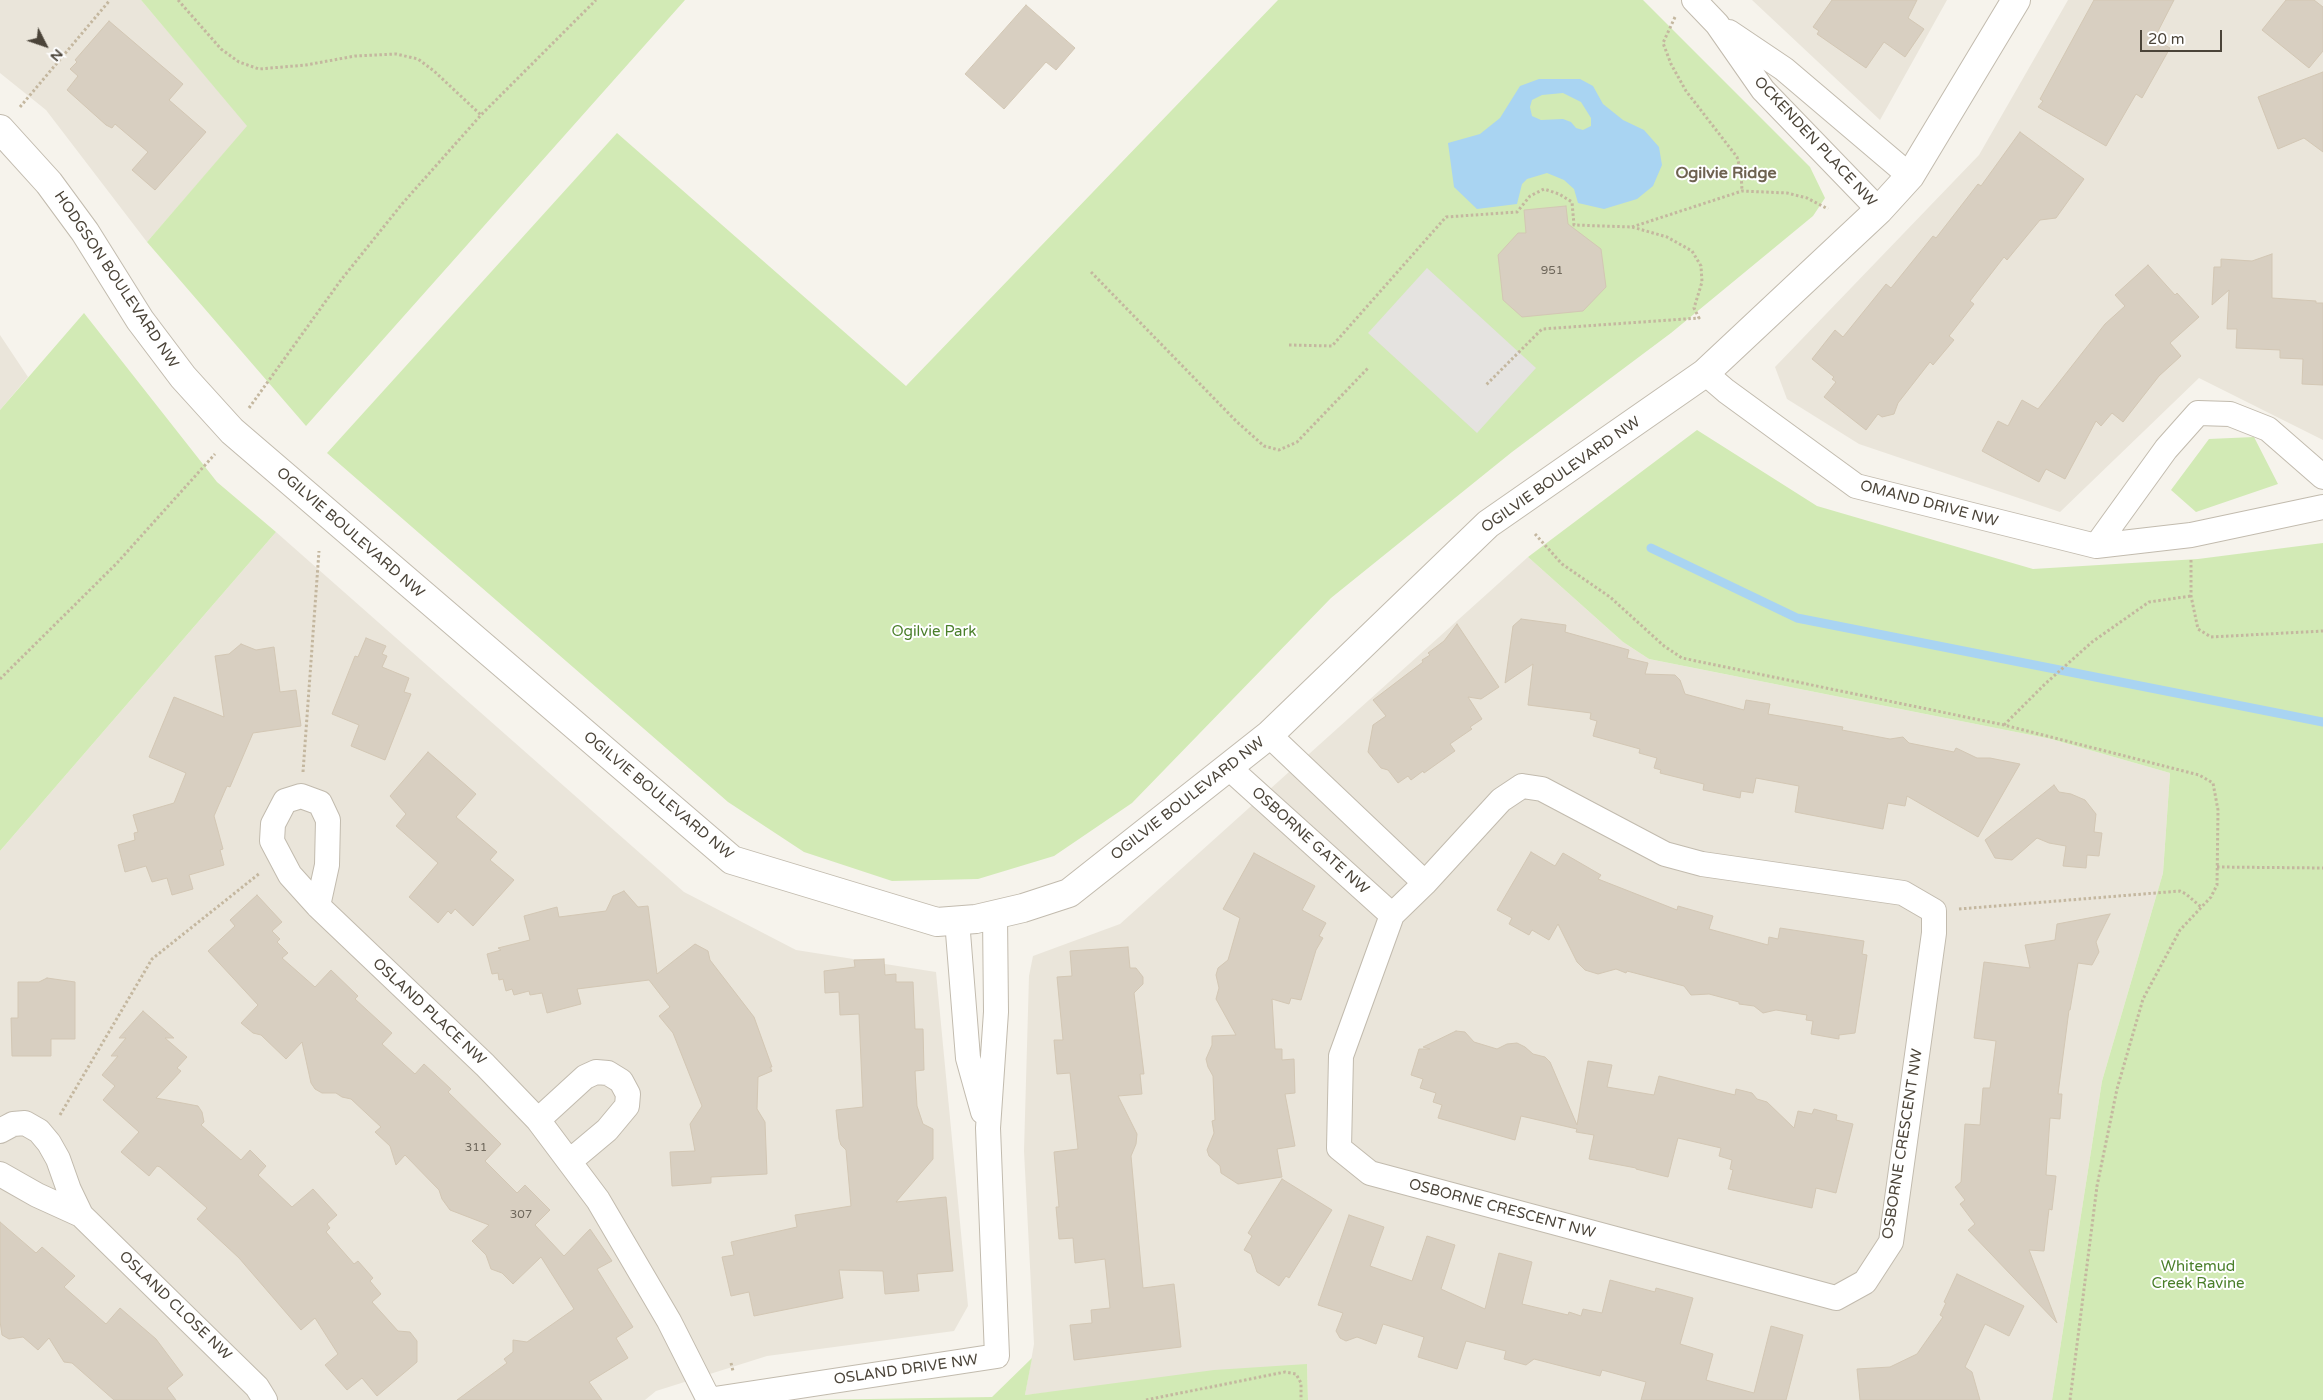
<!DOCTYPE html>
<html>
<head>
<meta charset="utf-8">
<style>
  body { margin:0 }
  #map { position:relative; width:2323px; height:1400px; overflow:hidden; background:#f6f3ec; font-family:"Varela Round",sans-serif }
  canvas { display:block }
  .north { position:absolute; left:20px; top:20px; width:50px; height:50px; -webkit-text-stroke:4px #fff; paint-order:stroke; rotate:131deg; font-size:14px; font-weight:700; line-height:20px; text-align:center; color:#4b4439 }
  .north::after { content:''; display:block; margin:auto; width:18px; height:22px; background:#4b4439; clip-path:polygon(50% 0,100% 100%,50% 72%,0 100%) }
  .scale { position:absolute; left:2140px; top:30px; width:82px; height:22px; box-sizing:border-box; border:2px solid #4b4439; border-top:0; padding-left:6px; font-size:15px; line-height:18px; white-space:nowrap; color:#4b4439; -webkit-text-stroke:4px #fff; paint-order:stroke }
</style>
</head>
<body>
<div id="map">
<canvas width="2323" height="1400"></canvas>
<div class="north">N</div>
<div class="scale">20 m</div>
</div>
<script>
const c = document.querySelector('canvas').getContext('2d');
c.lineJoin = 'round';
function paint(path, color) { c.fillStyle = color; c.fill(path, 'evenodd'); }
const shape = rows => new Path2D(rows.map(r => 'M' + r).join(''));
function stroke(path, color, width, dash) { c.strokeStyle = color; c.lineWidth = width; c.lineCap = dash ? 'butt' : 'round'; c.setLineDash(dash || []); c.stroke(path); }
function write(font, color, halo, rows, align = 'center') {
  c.font = font + ' "Varela Round",sans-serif'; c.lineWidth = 4; c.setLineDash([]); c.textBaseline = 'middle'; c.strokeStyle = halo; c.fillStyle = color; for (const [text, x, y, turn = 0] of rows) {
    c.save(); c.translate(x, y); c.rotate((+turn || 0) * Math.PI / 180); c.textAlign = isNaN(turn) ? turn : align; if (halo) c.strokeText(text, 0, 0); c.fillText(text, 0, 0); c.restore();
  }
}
const residential = shape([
  [0,0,141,0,248,126,147,242,46,110,0,73],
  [1752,0,1947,0,1880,120],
  [2068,0,2323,0,2323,440,2199,378,2060,512,1859,444,1787,399,1775,367,1979,155],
  [0,335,28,377,0,410],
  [276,532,684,892,796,950,936,972,968,1306,954,1331,767,1356,656,1391,645,1400,0,1400,0,851],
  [1528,557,1623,642,1649,659,2051,739,2170,773,2163,873,2102,1081,2052,1400,1308,1400,1307,1365,1025,1395,1034,1344,1024,1151,1029,976,1033,956,1120,924]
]);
const green = shape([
  [141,0,685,0,306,426,147,242,247,126],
  [1278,0,1643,0,1810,167,1825,198,1813,216,1671,333,1512,452,1331,598,1132,803,1054,856,978,879,892,881,804,852,728,802,327,453,617,133,906,386],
  [84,313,217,482,276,532,0,851,0,410],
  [1697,430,1817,506,2033,569,2198,559,2323,543,2323,1400,2052,1400,2102,1081,2163,873,2170,773,2051,739,1649,659,1623,642,1528,557],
  [2254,437,2278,484,2196,512,2171,490,2209,439],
  [1032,1358,1025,1395,1214,1370,1307,1364,1308,1400,808,1400,992,1397]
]);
const parking = shape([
  [1427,268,1536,368,1477,433,1368,333]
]);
const water = shape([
  [1539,79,1580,79,1593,86,1603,104,1623,120,1644,130,1659,147,1662,165,1653,186,1637,199,1604,209,1578,203,1574,189,1564,180,1547,173,1527,179,1522,184,1517,204,1477,209,1454,187,1448,143,1480,134,1500,118,1520,86],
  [1563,93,1581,102,1591,118,1591,126,1583,130,1576,128,1571,122,1563,119,1541,120,1532,116,1530,107,1532,100,1542,95]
]);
const stream = shape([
  [1651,548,1797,618,2323,722]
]);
const building = shape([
  [1832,0,1917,0,1908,18,1924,29,1905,57,1884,42,1866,68,1817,34,1819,31,1813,27,1832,0],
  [2094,0,2174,0,2154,39,2170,48,2142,98,2136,94,2106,146,2038,107,2043,101,2040,99,2094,0],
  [2286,0,2314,0,2323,7,2323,51,2309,68,2262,30,2286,0],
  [1026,5,1075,48,1056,70,1046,62,1004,109,965,74,1026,5],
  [109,21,183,84,169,100,206,132,155,190,132,170,148,152,115,124,112,128,106,125,67,90,78,76,70,69,77,62,75,60,109,21],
  [2323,72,2323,152,2304,138,2278,149,2258,97,2323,72],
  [2020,132,2084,179,2056,218,2040,220,2007,260,2004,257,1970,301,1974,304,1949,336,1954,340,1933,365,1930,362,1898,403,1894,414,1882,417,1878,414,1866,430,1824,397,1836,382,1832,379,1834,377,1812,359,1835,330,1843,337,1886,284,1891,288,1933,236,1936,238,1978,184,1981,186,2020,132],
  [1566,206,1568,224,1601,249,1606,287,1583,311,1522,317,1503,300,1498,255,1518,233,1526,233,1524,210,1566,206],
  [2272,254,2272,298,2316,301,2316,303,2323,303,2323,385,2302,384,2303,359,2280,358,2280,350,2236,348,2237,329,2227,329,2229,290,2212,305,2214,267,2221,267,2221,259,2252,261,2272,254],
  [2148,265,2175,295,2177,293,2199,317,2170,343,2181,356,2159,376,2123,422,2112,413,2101,426,2096,421,2065,479,2046,469,2039,482,1982,451,1998,421,2008,426,2022,400,2038,409,2105,324,2125,306,2115,295,2148,265],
  [1521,619,1566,625,1565,632,1629,650,1627,658,1648,663,1645,674,1675,675,1680,680,1685,694,1744,710,1746,700,1770,704,1768,714,1843,727,1842,730,1890,739,1903,737,1909,743,1954,752,1956,748,1977,758,1990,758,2020,764,1978,837,1907,796,1905,806,1888,803,1883,829,1795,812,1799,786,1756,778,1753,793,1741,791,1740,798,1703,790,1704,784,1660,773,1661,770,1654,768,1657,758,1639,753,1640,749,1593,736,1597,721,1590,719,1591,713,1528,705,1533,664,1505,683,1513,626,1521,619],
  [1457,624,1499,687,1481,699,1468,697,1482,719,1470,727,1472,729,1450,744,1455,751,1424,773,1423,771,1411,780,1408,776,1398,783,1388,770,1381,768,1368,752,1373,725,1386,716,1373,700,1423,662,1422,660,1430,655,1428,653,1444,641,1457,624],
  [366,638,386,646,382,654,387,656,382,667,409,678,404,692,411,694,385,760,351,746,359,725,332,714,355,656,358,657,366,638],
  [241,644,256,650,274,647,280,692,296,690,301,726,253,733,230,787,227,786,214,816,223,849,220,850,224,865,189,875,193,889,172,895,167,878,152,882,146,866,125,872,118,845,135,840,134,833,138,832,133,815,174,803,186,773,149,757,174,697,224,717,215,656,229,654,241,644],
  [428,752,476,794,456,817,497,852,490,860,514,880,473,926,455,909,451,914,448,911,438,923,409,897,438,863,396,826,406,814,390,796,428,752],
  [2054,785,2059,792,2071,794,2085,800,2096,814,2094,832,2102,833,2099,856,2087,855,2086,868,2063,866,2066,846,2049,843,2037,838,2012,860,1995,858,1985,840,2054,785],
  [1531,852,1555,866,1563,853,1601,875,1598,879,1677,910,1678,906,1713,916,1709,929,1768,945,1769,937,1778,939,1780,928,1864,941,1862,954,1867,955,1855,1033,1839,1035,1839,1039,1811,1034,1813,1021,1806,1020,1807,1015,1776,1010,1763,1013,1754,1006,1739,1004,1739,1002,1709,994,1691,995,1684,986,1627,971,1626,973,1616,969,1598,974,1585,970,1577,962,1558,924,1549,940,1532,930,1529,935,1509,924,1512,918,1497,910,1531,852],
  [1254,853,1315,886,1302,910,1326,923,1319,936,1323,938,1316,950,1301,1000,1291,998,1289,1004,1272,999,1275,1049,1282,1049,1282,1060,1294,1059,1295,1093,1285,1094,1295,1146,1277,1149,1282,1177,1238,1184,1221,1173,1220,1166,1209,1156,1207,1150,1214,1133,1212,1121,1215,1120,1213,1076,1208,1067,1206,1059,1212,1045,1212,1036,1236,1035,1216,999,1219,988,1216,975,1218,968,1228,960,1240,918,1223,909,1254,853],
  [624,891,638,907,648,906,657,974,695,944,708,951,710,960,754,1017,772,1067,770,1067,772,1071,758,1077,757,1109,765,1122,767,1174,711,1177,711,1183,672,1186,670,1152,695,1151,690,1124,702,1106,673,1033,659,1016,670,1007,649,980,577,989,581,1004,547,1013,542,993,530,995,529,991,514,995,512,989,506,991,503,979,499,980,498,973,492,974,487,954,501,950,498,948,530,940,524,916,557,907,559,917,606,911,613,896,624,891],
  [257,895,282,922,272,931,280,939,277,942,288,953,282,958,315,987,331,970,358,996,355,999,392,1033,382,1044,415,1074,424,1064,451,1089,448,1092,501,1144,485,1161,517,1193,525,1185,550,1210,535,1225,564,1256,590,1229,612,1261,597,1269,633,1327,616,1338,628,1358,589,1382,602,1400,457,1400,507,1363,504,1359,513,1352,513,1340,527,1342,574,1309,541,1257,513,1284,502,1273,491,1269,486,1255,472,1241,489,1225,450,1210,442,1199,439,1190,405,1155,396,1165,390,1146,375,1132,381,1127,351,1099,342,1097,336,1093,322,1093,315,1089,311,1083,302,1042,286,1059,261,1035,253,1033,241,1023,258,1005,208,951,235,926,230,920,257,895],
  [2110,914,2096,942,2099,952,2092,965,2078,963,2070,1010,2069,1010,2058,1094,2062,1094,2060,1119,2050,1118,2046,1175,2056,1176,2052,1210,2049,1209,2044,1251,2029,1250,2057,1323,1968,1230,1975,1224,1960,1204,1965,1200,1955,1187,1961,1182,1965,1124,1980,1125,1983,1088,1990,1088,1996,1041,1974,1038,1984,962,2030,968,2025,945,2055,940,2057,924,2110,914],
  [1128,947,1130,968,1136,968,1143,977,1143,984,1134,993,1144,1074,1140,1074,1142,1094,1118,1096,1137,1134,1136,1144,1131,1156,1143,1288,1174,1284,1181,1347,1074,1360,1070,1325,1092,1323,1091,1310,1110,1308,1105,1259,1075,1263,1073,1238,1059,1239,1056,1207,1059,1207,1054,1152,1078,1149,1070,1073,1057,1074,1054,1040,1063,1040,1057,977,1072,976,1070,951,1128,947],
  [884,959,885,975,896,974,896,982,913,982,915,1029,923,1029,924,1070,915,1071,917,1106,923,1124,933,1129,933,1159,896,1202,946,1197,953,1271,917,1274,919,1291,885,1294,883,1271,839,1270,843,1298,754,1316,749,1292,731,1296,722,1257,734,1255,731,1242,797,1227,795,1215,851,1206,846,1150,841,1145,839,1139,836,1110,863,1107,859,1014,840,1015,839,992,825,993,824,971,855,967,854,960,884,959],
  [47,978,75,982,75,1039,51,1039,51,1056,12,1056,11,1018,18,1018,18,982,39,982,47,978],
  [143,1011,174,1038,165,1038,187,1057,177,1068,181,1071,156,1098,198,1106,202,1112,204,1122,201,1125,241,1160,250,1150,266,1166,258,1175,292,1207,313,1189,337,1215,327,1224,330,1228,326,1232,354,1264,358,1261,373,1278,370,1281,381,1294,372,1302,398,1331,410,1332,417,1341,417,1362,377,1396,362,1378,347,1390,325,1365,338,1354,315,1318,301,1330,239,1258,197,1219,207,1208,160,1167,157,1166,149,1176,121,1152,139,1132,103,1100,115,1086,102,1075,118,1056,111,1056,126,1038,119,1038,143,1011],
  [1456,1031,1465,1032,1474,1042,1497,1049,1507,1044,1517,1043,1525,1047,1533,1054,1545,1057,1550,1062,1577,1125,1588,1061,1612,1065,1607,1087,1654,1095,1659,1076,1735,1095,1736,1089,1752,1093,1757,1099,1767,1102,1794,1128,1798,1111,1812,1114,1814,1109,1837,1115,1836,1120,1853,1124,1836,1193,1816,1188,1812,1208,1728,1189,1733,1170,1730,1169,1732,1160,1719,1156,1721,1148,1678,1138,1668,1177,1636,1169,1636,1168,1589,1159,1594,1135,1576,1132,1577,1129,1521,1116,1515,1140,1438,1118,1442,1105,1433,1102,1436,1093,1420,1088,1423,1079,1411,1075,1419,1049,1430,1049,1423,1047,1456,1031],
  [1282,1179,1332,1210,1289,1278,1286,1276,1279,1286,1257,1272,1251,1254,1244,1250,1252,1236,1248,1233,1282,1179],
  [1349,1215,1384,1227,1370,1266,1412,1281,1427,1236,1455,1245,1441,1289,1485,1309,1499,1253,1532,1262,1522,1304,1568,1315,1569,1312,1581,1316,1583,1309,1602,1313,1610,1280,1655,1292,1656,1288,1693,1298,1680,1344,1713,1354,1706,1380,1754,1393,1771,1326,1803,1335,1786,1400,1641,1400,1646,1382,1602,1370,1600,1376,1534,1359,1526,1365,1504,1359,1506,1351,1466,1341,1457,1369,1418,1357,1424,1337,1383,1324,1376,1344,1357,1337,1346,1341,1340,1338,1336,1331,1343,1313,1318,1305,1349,1215],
  [0,1222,36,1253,42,1247,75,1276,64,1287,106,1324,120,1308,156,1339,183,1375,167,1388,176,1400,114,1400,72,1363,64,1362,49,1338,38,1350,23,1337,9,1339,2,1335,0,1321,0,1222],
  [1957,1274,2024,1306,2009,1336,1985,1324,1965,1367,1972,1372,1980,1400,1860,1400,1857,1369,1890,1367,1917,1354,1943,1317,1940,1315,1946,1303,1944,1302,1957,1274]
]);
const path = shape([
  [178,0,221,49,239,62,259,69,306,65,355,56,396,54,418,59,434,71,481,115],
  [1675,17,1663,43,1671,64,1686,91,1737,157,1741,172,1742,191],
  [20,107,110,0],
  [1632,227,1742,191,1787,193,1807,198,1828,209],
  [1091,272,1236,421,1264,446,1279,450,1297,442,1369,367],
  [1289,345,1332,346,1446,217,1517,212,1530,196,1544,189,1559,194,1572,202,1574,225,1632,227,1667,237,1692,251,1701,266,1702,282,1694,308,1699,318,1542,329,1485,386],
  [249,408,341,280,402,204,481,115,596,0],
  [1535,534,1562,564,1610,597,1664,646,1682,658,2004,725,2199,775,2213,783,2218,810,2217,885,2211,897,2180,930,2143,999,2117,1089,2097,1186,2070,1400],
  [2191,560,2191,596,2198,629,2211,637,2323,631],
  [0,679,117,563,215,454],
  [2004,725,2045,684,2092,642,2149,602,2191,596],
  [303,772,319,551],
  [2217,867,2323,868],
  [1959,909,2180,891,2186,894,2201,907],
  [60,1115,152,959,260,873],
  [731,1363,733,1371],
  [1146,1400,1285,1372,1296,1374,1301,1383,1301,1400]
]);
const minor = shape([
  [1694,0,1717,24,1763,90,1879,210],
  [1729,32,1784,69,1910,176],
  [1705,373,1726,391,1856,486,2096,546,2191,535,2323,507],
  [2096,546,2166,449,2198,413,2230,414,2268,429,2323,477],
  [1269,735,1425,883],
  [1228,767,1392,915],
  [1522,786,1542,789,1665,854,1702,864,1903,893,1934,911,1934,933,1891,1242,1865,1282,1836,1298,1370,1173,1339,1148,1341,1056,1392,915,1425,883,1501,800,1522,786],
  [318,906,327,865,328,820,320,803,301,796,285,801,273,824,272,841,290,875,318,906,485,1065,538,1120,598,1200,669,1321,709,1400],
  [957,920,968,1058,983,1112],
  [538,1120,585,1077,596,1072,608,1073,621,1081,628,1094,627,1106,607,1130,570,1161],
  [0,1131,13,1124,25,1123,39,1131,49,1143,58,1159,69,1190,81,1215],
  [0,1174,37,1195,81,1215,257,1387,265,1400],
  [708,1400,997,1356,988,1128,996,1012,995,915]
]);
const tertiary = shape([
  [0,129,49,183,85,232,140,320,183,377,232,431,732,860,937,922,976,919,1023,908,1069,893,1269,735,1488,524,1705,373,1879,210,1910,176,2016,0]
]);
const numberNames = [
  ["951",1552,271],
  ["311",476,1148],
  ["307",521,1215]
];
const streetNames = [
  ["OCKENDEN PLACE NW",1815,142,47],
  ["HODGSON BOULEVARD NW",116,280,56],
  ["OGILVIE BOULEVARD NW",1561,475,-35],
  ["OMAND DRIVE NW",1929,504,15],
  ["OGILVIE BOULEVARD NW",350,533,41],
  ["OGILVIE BOULEVARD NW",658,796,40],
  ["OGILVIE BOULEVARD NW",1188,799,-38],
  ["OSBORNE GATE NW",1310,841,42],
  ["OSLAND PLACE NW",429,1012,43],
  ["OSBORNE CRESCENT NW",1903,1144,-81],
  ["OSBORNE CRESCENT NW",1502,1209,15],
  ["OSLAND CLOSE NW",175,1306,44],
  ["OSLAND DRIVE NW",906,1370,-8]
];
const parkNames = [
  ["Ogilvie Park",934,632],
  ["Whitemud",2198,1267],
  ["Creek Ravine",2198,1284]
];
const neighbourhoodNames = [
  ["Ogilvie Ridge",1726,174]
];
paint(residential, '#eae5da');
paint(green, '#d2eab5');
paint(parking, '#e5e3e0');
paint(water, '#a9d4f2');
stroke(stream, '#a9d4f2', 9);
paint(building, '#d8cfc1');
stroke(building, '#d3c7b4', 1);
stroke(minor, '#c2bbae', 26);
stroke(tertiary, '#c2bbae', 30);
stroke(path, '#c4b79f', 3, [2.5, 2.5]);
stroke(minor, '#fff', 24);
stroke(tertiary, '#fff', 28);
write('12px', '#6e675b', null, numberNames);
write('15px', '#4b4439', '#fff', streetNames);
write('15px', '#4a7f2a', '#fff', parkNames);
write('bold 16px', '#6e6250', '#fff', neighbourhoodNames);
</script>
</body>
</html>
